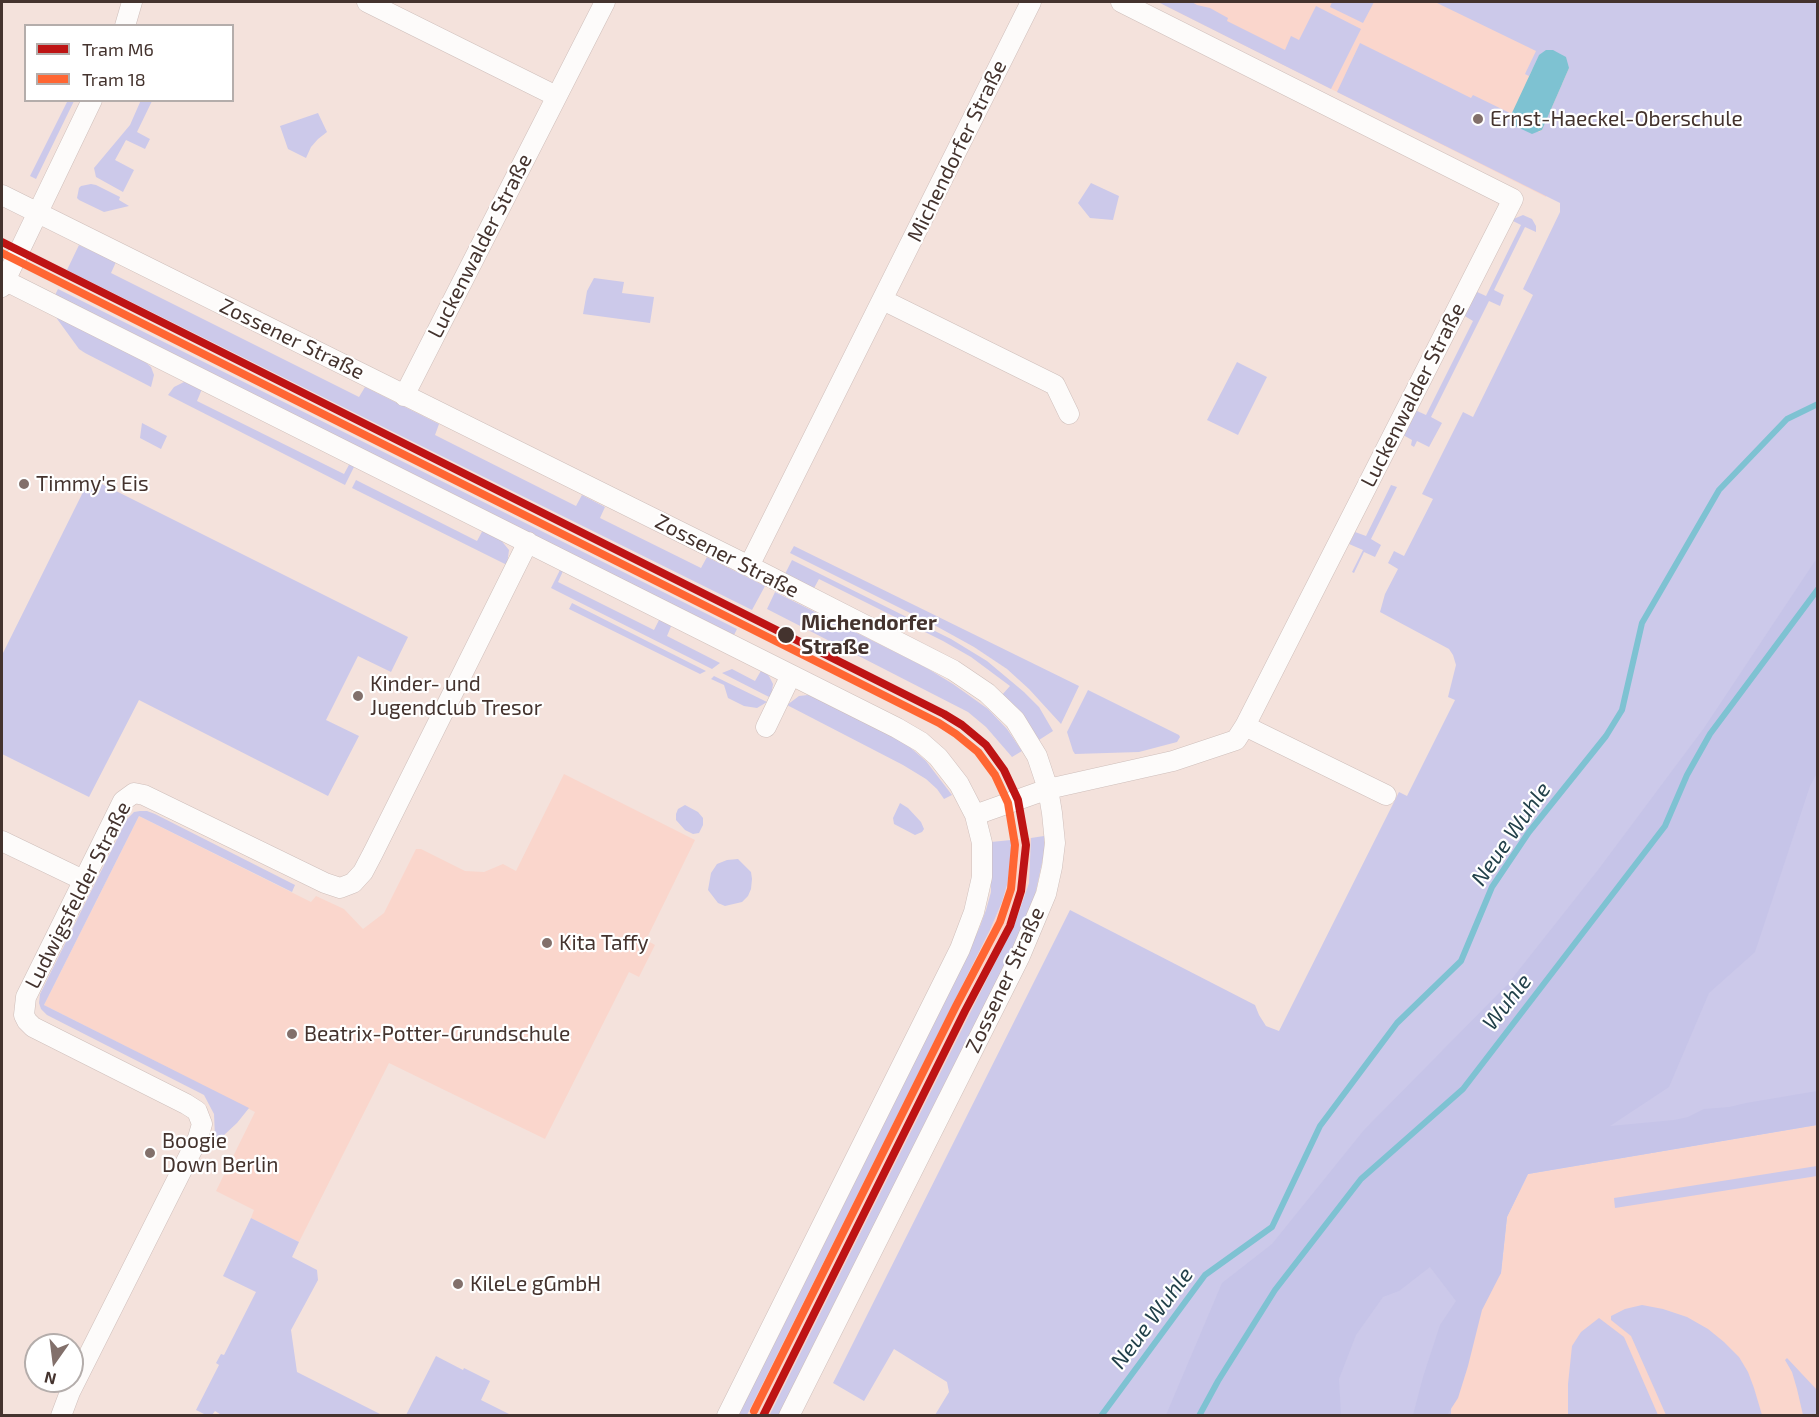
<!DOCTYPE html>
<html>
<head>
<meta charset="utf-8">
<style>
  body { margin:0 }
  #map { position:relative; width:1819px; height:1417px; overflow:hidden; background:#f4e2dc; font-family:"Exo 2",sans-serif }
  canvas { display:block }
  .frame { position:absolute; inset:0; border:3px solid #44332e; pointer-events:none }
  .legend { position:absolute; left:24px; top:24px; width:210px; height:78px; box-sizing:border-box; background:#fff; border:2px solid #b4adab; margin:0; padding:8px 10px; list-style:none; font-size:18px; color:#44332e }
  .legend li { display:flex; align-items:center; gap:12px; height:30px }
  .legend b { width:30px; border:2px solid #b4adab }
  .north { position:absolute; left:24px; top:1333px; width:60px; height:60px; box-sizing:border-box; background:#fff; border:2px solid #b4adab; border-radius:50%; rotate:194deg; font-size:16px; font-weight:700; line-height:24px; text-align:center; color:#44332e }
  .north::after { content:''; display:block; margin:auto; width:21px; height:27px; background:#82706b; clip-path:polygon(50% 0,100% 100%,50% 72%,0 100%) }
</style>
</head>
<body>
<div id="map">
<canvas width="1819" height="1417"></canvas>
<div class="frame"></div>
<ul class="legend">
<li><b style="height:8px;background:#be1414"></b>Tram M6</li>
<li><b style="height:8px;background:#f63"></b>Tram 18</li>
</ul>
<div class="north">N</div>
</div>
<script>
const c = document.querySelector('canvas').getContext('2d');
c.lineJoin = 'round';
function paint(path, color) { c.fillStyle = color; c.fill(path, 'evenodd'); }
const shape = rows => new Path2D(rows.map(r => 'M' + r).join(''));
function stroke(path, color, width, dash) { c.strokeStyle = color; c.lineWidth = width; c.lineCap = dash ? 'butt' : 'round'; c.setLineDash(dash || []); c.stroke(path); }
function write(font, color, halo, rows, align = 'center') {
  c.font = font + ' "Exo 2",sans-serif'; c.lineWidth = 4.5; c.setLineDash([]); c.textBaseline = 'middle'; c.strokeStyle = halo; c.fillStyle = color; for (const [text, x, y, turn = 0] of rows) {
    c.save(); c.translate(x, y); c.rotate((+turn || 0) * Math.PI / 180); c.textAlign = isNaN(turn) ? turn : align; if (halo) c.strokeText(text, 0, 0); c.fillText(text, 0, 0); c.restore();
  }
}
const built = shape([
  [1158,2,1593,2,1546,197],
  [564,774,695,840,646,940,655,945,639,977,629,972,545,1139,389,1063,299,1242,251,1218,254,1210,216,1191,255,1112,44,1005,139,816,311,902,316,896,344,909,363,929,384,913,416,849,421,849,465,871,484,872,503,864,516,871],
  [1031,838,1029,883,1015,923,1004,947,769,1415,747,1416,990,930,1002,902,1007,885,1012,852,1011,840],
  [1817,1125,1817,1415,1451,1416,1456,1301,1501,1273,1507,1217,1528,1174]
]);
const green = shape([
  [1158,2,1192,2,1197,5,1210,8,1228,18,1227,21,1285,50,1291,36,1299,40,1316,6,1361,29,1331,89],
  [1332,2,1374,2,1363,23,1330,7],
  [1435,2,1817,2,1817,1125,1528,1174,1507,1217,1501,1273,1484,1296,1452,1381,1451,1415,935,1415,949,1392,947,1382,894,1349,864,1401,833,1383,1070,910,1255,1005,1259,1015,1266,1026,1279,1031,1399,792,1407,796,1455,700,1448,697,1456,665,1453,655,1449,649,1380,612,1385,594,1398,569,1388,563,1394,551,1404,556,1433,499,1422,494,1463,412,1473,417,1533,295,1523,289,1560,212,1560,203,1337,92,1360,43,1471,98,1473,95,1512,114,1511,119,1539,132,1542,130,1569,68,1539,56,1529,76,1525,74,1536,51],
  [68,100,74,101,36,179,30,176],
  [141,100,152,101,137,132,150,139,145,149,126,140,115,160,134,170,123,192,96,177,94,168,130,125],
  [318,113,327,132,318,139,311,147,306,158,288,149,280,126],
  [1091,183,1119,196,1113,220,1090,218,1078,203],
  [91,184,96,185,120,197,119,200,129,206,104,212,79,200,77,198,79,188,81,186],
  [1523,215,1532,219,1536,226,1536,232,1525,227,1494,290,1504,295,1500,306,1489,301,1431,417,1442,423,1429,447,1417,441,1414,447,1411,445,1412,440,1403,435,1415,410,1426,415,1473,321,1463,315,1475,291,1486,296,1521,225,1511,220],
  [79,245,116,262,111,273,359,397,365,387,439,424,435,435,576,506,582,495,605,507,600,518,701,568,707,557,765,586,752,610,67,270],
  [594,278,624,282,622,293,654,297,650,323,583,314,587,291],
  [58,289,737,629,734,635,55,295],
  [55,316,143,360,151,367,154,375,151,387,85,353,79,349],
  [1237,362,1267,377,1238,435,1207,420],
  [184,382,189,383,202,389,197,401,344,474,350,463,355,465,345,485,168,395,174,387],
  [142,423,167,436,161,449,140,438],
  [90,478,408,637,391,672,358,656,326,720,359,736,328,796,139,700,89,797,2,754,2,655],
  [356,480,477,541,483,530,500,539,509,550,507,565,352,488],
  [1391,485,1397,487,1371,539,1381,545,1375,557,1364,552,1354,573,1352,572,1363,550,1349,544,1355,532,1366,536],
  [794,546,1079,686,1061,724,1029,689,1007,669,974,647,936,626,790,553],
  [792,560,951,639,987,661,1024,692,1039,707,1053,731,1039,740,1028,723,1001,696,1010,686,971,657,943,641,819,579,813,590,784,576],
  [561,568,564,569,558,582,654,630,660,618,672,624,667,636,720,663,712,669,551,588],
  [775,592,925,667,953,684,988,709,1007,729,1022,751,1012,757,986,727,968,712,767,609],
  [572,603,706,671,700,674,569,609],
  [732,669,755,681,762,669,769,676,773,684,771,698,722,673],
  [714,676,767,702,757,708,744,706,728,698,724,685,711,679],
  [1088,690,1179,735,1180,737,1177,742,1139,752,1075,754,1073,751,1067,732],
  [808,695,822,700,895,737,905,743,926,761,952,795,944,799,937,789,926,779,903,765,787,705,799,696],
  [900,803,908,808,921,822,924,829,922,832,915,835,894,824,893,818],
  [685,805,698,812,703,818,703,825,699,833,693,834,685,830,676,820,676,814,678,809],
  [140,811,147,811,155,814,295,885,292,892,139,816,44,1005,249,1108,237,1123,223,1136,215,1138,214,1114,204,1095,47,1015,41,1009,39,1003,40,994,127,819,134,812],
  [1044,836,1045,849,1035,895,1015,945,779,1415,769,1416,1015,923,1029,883,1031,838],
  [1011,840,1012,852,1007,885,1002,902,990,930,747,1415,737,1416,979,929,986,910,991,892,991,842],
  [738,859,751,872,752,879,751,889,748,896,742,902,725,906,718,903,708,890,711,873,717,864,727,860],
  [1817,1166,1817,1176,1615,1208,1614,1198],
  [251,1218,299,1242,292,1257,317,1270,318,1280,291,1330,297,1372,382,1415,223,1416,215,1411,212,1415,208,1416,196,1410,219,1365,216,1363,221,1354,224,1355,256,1292,223,1276],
  [1642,1305,1663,1309,1687,1317,1708,1329,1724,1342,1739,1357,1748,1372,1754,1388,1762,1415,1666,1415,1631,1336,1611,1320,1611,1316,1625,1309],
  [1599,1318,1624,1337,1658,1415,1568,1415,1568,1384,1572,1346,1581,1332],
  [436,1356,463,1370,464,1368,490,1381,481,1400,511,1415,406,1415],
  [1787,1358,1817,1390,1817,1415,1803,1415,1797,1389,1792,1372,1785,1360]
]);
const forest = shape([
  [1817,558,1817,773,1810,786,1755,952,1709,993,1669,1087,1610,1126,1674,1120,1688,1117,1704,1109,1729,1107,1746,1103,1817,1091,1817,1125,1528,1174,1507,1217,1501,1273,1482,1310,1468,1366,1458,1398,1447,1415,1413,1415,1423,1377,1440,1325,1456,1301,1430,1267,1399,1291,1383,1297,1356,1335,1339,1379,1341,1415,1166,1415,1222,1283,1272,1244,1364,1130,1507,985,1598,870,1704,728]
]);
const water = shape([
  [1546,50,1553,50,1566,57,1569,68,1542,130,1532,134,1515,126,1511,119,1511,115,1539,55]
]);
const stream = shape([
  [1101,1416,1205,1275,1272,1227,1320,1126,1397,1023,1461,961,1492,887,1529,832,1606,736,1622,710,1642,623,1719,490,1787,419,1818,404],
  [1199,1416,1218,1381,1275,1290,1361,1179,1463,1089,1665,826,1687,775,1710,734,1818,589]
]);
const minor = shape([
  [367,2,556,96],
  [125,26,132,2],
  [2,195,749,566,953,670,987,693,1015,720,1037,756,1048,789,1052,813,1055,843,1052,867,1046,894,1020,956,789,1416],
  [2,279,897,728,921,742,938,757,959,784,975,815,982,843,982,877,974,912,960,949,727,1416],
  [2,287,92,100],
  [883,300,1055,385,1069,414],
  [404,396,605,2],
  [749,566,1031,2],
  [1245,726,1386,795],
  [766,727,791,675],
  [975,815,1048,789,1173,761,1236,740,1245,726,1513,199,1121,2],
  [2,841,83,880],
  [61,1416,70,1392,198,1138,202,1124,197,1111,186,1104,33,1027,27,1021,24,1015,26,997,123,801,134,793,144,795,325,883,340,888,353,883,363,872,373,853,528,542]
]);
const tram1 = shape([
  [2,242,944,714,962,725,986,745,1004,770,1018,800,1026,845,1021,891,1010,926,965,1011,763,1416]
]);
const tram2 = shape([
  [2,253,939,723,956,734,978,752,995,775,1008,803,1015,845,1011,889,1000,922,956,1006,754,1411]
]);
const markers = [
  [1478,119,6,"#82706b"],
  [24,484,6,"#82706b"],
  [786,635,9,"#44332e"],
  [358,696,6,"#82706b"],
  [547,943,6,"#82706b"],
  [292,1034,6,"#82706b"],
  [150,1153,6,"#82706b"],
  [458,1284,6,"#82706b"]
];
const poiNames = [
  ["Ernst-Haeckel-Oberschule",1490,119],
  ["Timmy's Eis",36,484],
  ["Kinder- und",370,684],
  ["Jugendclub Tresor",370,708],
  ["Kita Taffy",559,943],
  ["Beatrix-Potter-Grundschule",304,1034],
  ["Boogie",162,1141],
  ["Down Berlin",162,1165],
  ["KileLe gGmbH",470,1284]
];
const streetNames = [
  ["Michendorfer Straße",957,151,-64],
  ["Luckenwalder Straße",480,246,-63],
  ["Zossener Straße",292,339,26],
  ["Luckenwalder Straße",1413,395,-63],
  ["Zossener Straße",727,556,27],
  ["Ludwigsfelder Straße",78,895,-63],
  ["Zossener Straße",1005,980,-65]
];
const stopNames = [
  ["Michendorfer",801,623],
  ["Straße",801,647]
];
const waterNames = [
  ["Neue Wuhle",1511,834,-55],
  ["Wuhle",1507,1002,-52],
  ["Neue Wuhle",1152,1318,-53]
];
paint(built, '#fad6cc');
paint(green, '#ccc9ea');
paint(forest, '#c6c4e8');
paint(water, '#7ec2d2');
stroke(stream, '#7ec2d2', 6);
stroke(minor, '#cebeba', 21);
stroke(minor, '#fdfbfa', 20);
stroke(tram1, '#be1414', 8);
stroke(tram2, '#f63', 8);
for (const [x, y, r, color] of markers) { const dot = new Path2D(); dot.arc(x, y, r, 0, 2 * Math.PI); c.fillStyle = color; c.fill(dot); stroke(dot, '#fff', 2); }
write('21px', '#44332e', '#fff', poiNames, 'left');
write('21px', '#44332e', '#fff', streetNames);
write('bold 21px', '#44332e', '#fff', stopNames, 'left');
write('italic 22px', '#22414a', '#fff', waterNames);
</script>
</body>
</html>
